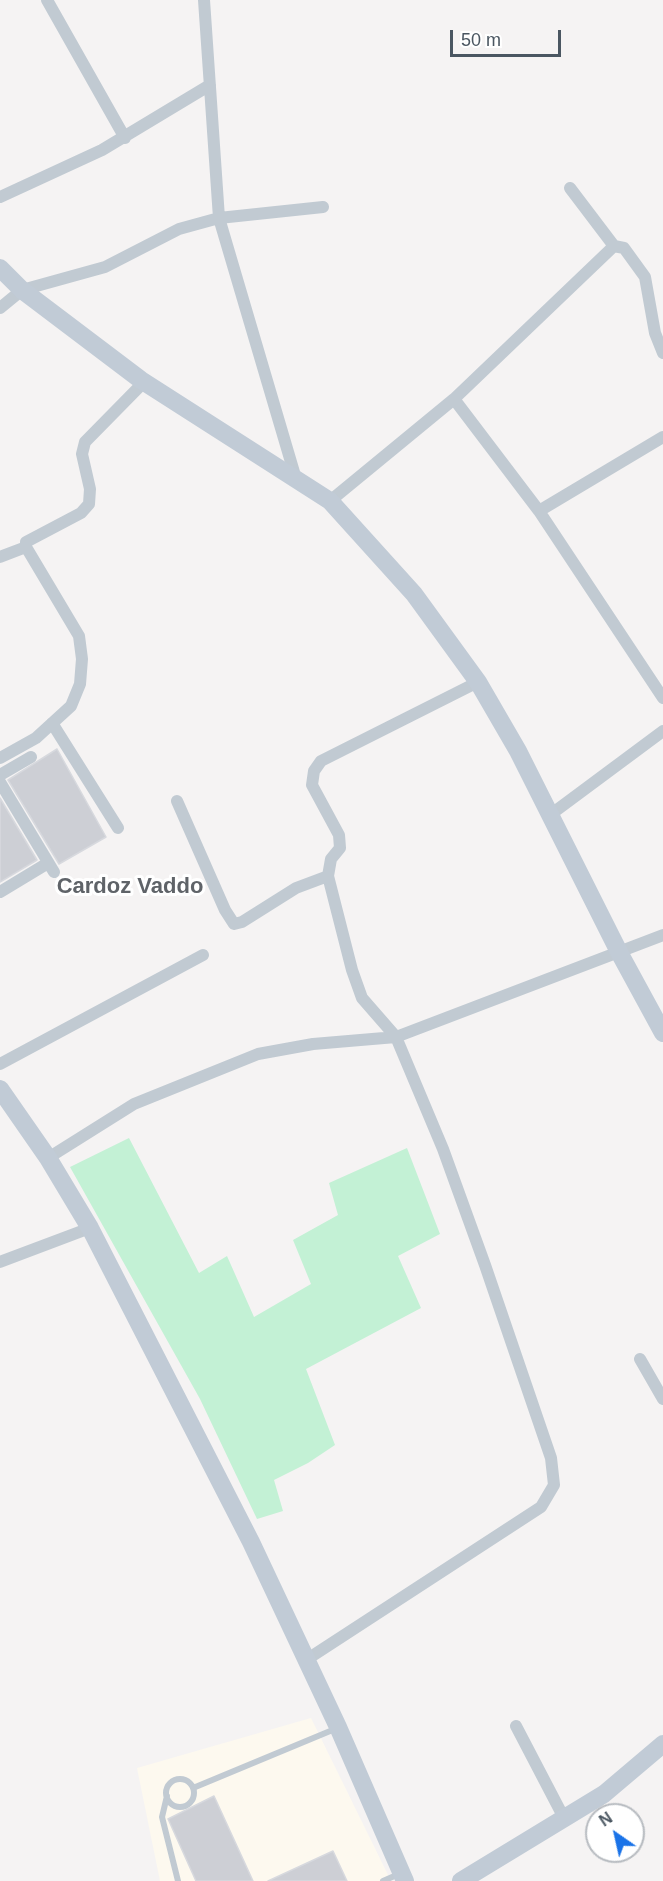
<!DOCTYPE html>
<html>
<head>
<meta charset="utf-8">
<style>
  body { margin:0 }
  #map { position:relative; width:663px; height:1881px; overflow:hidden; background:#f5f3f3; font-family:Arial,sans-serif }
  canvas { display:block }
  .north { position:absolute; left:585px; top:1803px; width:60px; height:60px; box-sizing:border-box; background:#fff; border:2px solid #b7bbc0; border-radius:50%; rotate:326deg; font-size:16px; font-weight:700; line-height:24px; text-align:center; color:#4a5661 }
  .north::after { content:''; display:block; margin:auto; width:21px; height:27px; background:#1a73e8; clip-path:polygon(50% 0,100% 100%,50% 72%,0 100%) }
  .scale { position:absolute; left:450px; top:30px; width:111px; height:27px; box-sizing:border-box; border:3px solid #4a5661; border-top:0; padding-left:8px; font-size:18px; line-height:21px; white-space:nowrap; color:#4a5661; -webkit-text-stroke:4px #fff; paint-order:stroke }
</style>
</head>
<body>
<div id="map">
<canvas width="663" height="1881"></canvas>
<div class="north">N</div>
<div class="scale">50 m</div>
</div>
<script>
const c = document.querySelector('canvas').getContext('2d');
c.lineJoin = 'round';
function paint(path, color) { c.fillStyle = color; c.fill(path, 'evenodd'); }
const shape = rows => new Path2D(rows.map(r => 'M' + r).join(''));
function stroke(path, color, width, dash) { c.strokeStyle = color; c.lineWidth = width; c.lineCap = dash ? 'butt' : 'round'; c.setLineDash(dash || []); c.stroke(path); }
function write(font, color, halo, rows, align = 'center') {
  c.font = font + ' Arial,sans-serif'; c.lineWidth = 6; c.setLineDash([]); c.textBaseline = 'middle'; c.strokeStyle = halo; c.fillStyle = color; for (const [text, x, y, turn = 0] of rows) {
    c.save(); c.translate(x, y); c.rotate((+turn || 0) * Math.PI / 180); c.textAlign = isNaN(turn) ? turn : align; if (halo) c.strokeText(text, 0, 0); c.fillText(text, 0, 0); c.restore();
  }
}
const commercial = shape([
  [311,1718,391,1881,160,1881,137,1768]
]);
const green = shape([
  [129,1138,199,1273,227,1256,254,1317,311,1284,293,1240,338,1215,329,1183,407,1148,440,1234,398,1256,421,1308,306,1369,335,1445,308,1463,274,1480,283,1511,257,1519,200,1399,70,1167]
]);
const building = shape([
  [57,749,106,837,59,864,8,780,57,749],
  [0,798,37,860,0,882,0,798],
  [214,1796,253,1881,196,1881,169,1821,168,1819,214,1796],
  [333,1851,347,1881,268,1881,333,1851]
]);
const lane = shape([
  '166 1793a14 14 0 1 1 28 0a14 14 0 1 1-28 0Z',
  [193,1788,335,1729],
  [167,1796,162,1817,178,1881],
  [383,1881,399,1874]
]);
const street = shape([
  [47,0,125,138],
  [204,0,219,218,296,479],
  [0,197,102,150,210,85],
  [614,246,624,248,645,277,655,333,663,353],
  [0,308,22,290,105,267,179,229,219,218,323,207],
  [454,399,539,511,663,698],
  [330,501,454,399,614,246,570,188],
  [539,511,663,437],
  [0,557,26,547],
  [52,723,118,828],
  [0,758,36,738,71,706,80,684,82,659,79,636,26,547,26,542,81,513,89,504,90,489,82,454,85,442,144,382],
  [0,775,31,757],
  [0,782,54,872],
  [177,801,225,910,234,924,242,922,296,888,328,876],
  [550,815,663,731],
  [0,892,48,863],
  [396,1037,362,998,352,970,328,876,331,859,340,848,339,835,312,785,314,771,321,761,478,682],
  [0,1064,203,955],
  [48,1158,134,1104,258,1054,313,1044,396,1037],
  [0,1262,90,1228],
  [640,1359,663,1399],
  [306,1660,541,1507,554,1485,551,1458,485,1265,443,1149,396,1037,663,935],
  [516,1726,564,1818]
]);
const secondary = shape([
  [0,268,22,290,141,380,330,501,414,594,478,682,518,751,620,954,663,1033],
  [0,1089,48,1158,90,1228,251,1542,338,1727,405,1881],
  [461,1881,604,1794,663,1744]
]);
const neighbourhoodNames = [
  ["Cardoz Vaddo",130,887]
];
paint(commercial, '#fdf9ef');
paint(green, '#c3f1d5');
paint(building, '#cdcfd5');
stroke(building, '#d7d9de', 1.5);
stroke(lane, '#c1cad2', 6);
stroke(street, '#c1cad2', 12);
stroke(secondary, '#c1cbd6', 18);
write('bold 22px', '#5f6368', '#fff', neighbourhoodNames);
</script>
</body>
</html>
